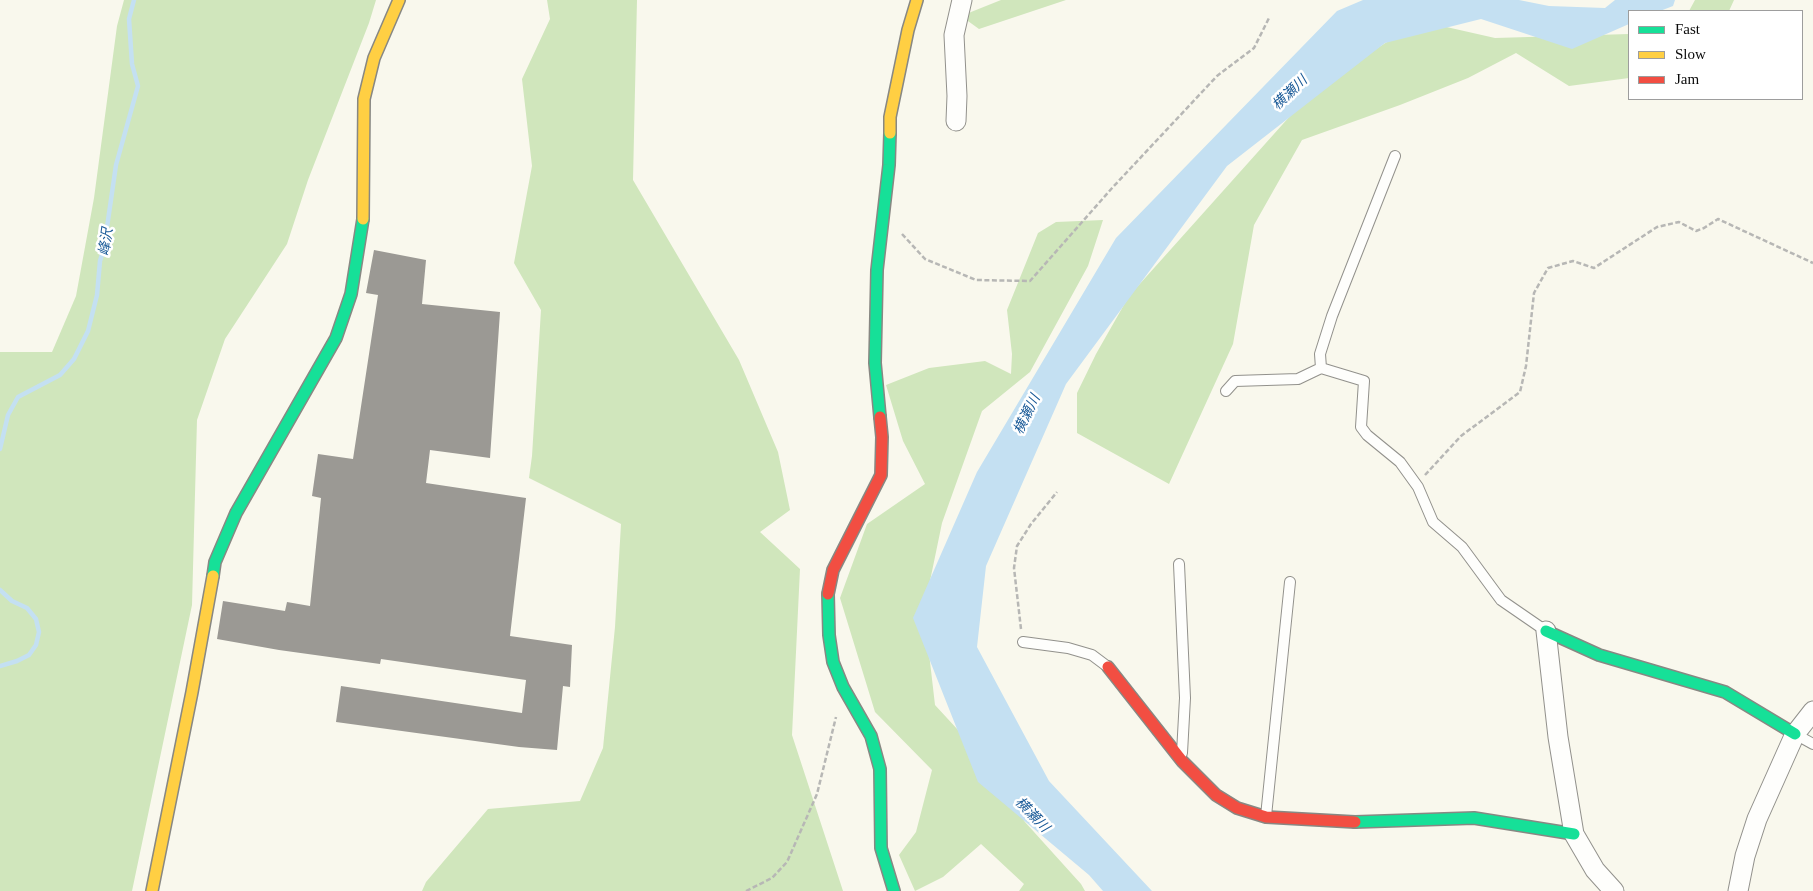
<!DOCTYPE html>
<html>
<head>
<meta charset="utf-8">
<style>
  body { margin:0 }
  #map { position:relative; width:1813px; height:891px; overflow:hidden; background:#f9f8ed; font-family:Georgia,serif }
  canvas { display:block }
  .legend { position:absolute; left:1628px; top:10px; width:175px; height:90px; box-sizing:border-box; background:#fff; border:1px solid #9d9d9d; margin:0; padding:6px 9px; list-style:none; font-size:15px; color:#0a0a0a }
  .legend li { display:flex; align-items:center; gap:10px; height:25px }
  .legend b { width:25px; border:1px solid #9d9d9d }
</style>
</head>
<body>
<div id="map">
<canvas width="1813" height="891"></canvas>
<ul class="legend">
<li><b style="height:6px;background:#16e098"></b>Fast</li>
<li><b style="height:6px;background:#ffcf43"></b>Slow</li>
<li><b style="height:6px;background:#f24e42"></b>Jam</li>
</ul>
</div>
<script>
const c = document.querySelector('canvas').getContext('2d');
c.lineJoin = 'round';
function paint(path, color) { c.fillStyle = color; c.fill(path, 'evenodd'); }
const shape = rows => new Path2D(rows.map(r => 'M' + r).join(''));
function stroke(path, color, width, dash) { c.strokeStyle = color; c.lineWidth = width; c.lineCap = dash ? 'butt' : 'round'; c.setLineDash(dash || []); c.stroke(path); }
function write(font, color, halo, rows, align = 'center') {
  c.font = font + ' Georgia,"Noto Sans JP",serif'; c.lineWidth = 5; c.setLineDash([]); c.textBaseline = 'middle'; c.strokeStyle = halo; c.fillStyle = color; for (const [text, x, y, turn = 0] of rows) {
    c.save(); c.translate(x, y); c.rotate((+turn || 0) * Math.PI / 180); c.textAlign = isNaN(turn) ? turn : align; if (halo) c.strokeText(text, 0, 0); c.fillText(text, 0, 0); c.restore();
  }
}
const forest = shape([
  [124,0,376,0,369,23,308,180,287,244,225,339,197,420,192,605,132,891,0,891,0,352,52,352,76,296,94,198,117,26],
  [547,0,637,0,633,180,739,360,778,452,790,510,760,532,800,569,792,735,843,891,422,891,426,882,488,809,580,801,603,748,615,627,621,524,529,478,532,456,541,310,514,263,532,166,522,79,550,19],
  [1001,0,1066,0,979,29,961,16],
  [1695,0,1734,0,1729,11,1689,11],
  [1420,21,1495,38,1629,34,1629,78,1569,86,1516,53,1468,78,1400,105,1302,140,1254,225,1233,344,1169,484,1077,433,1077,393,1096,354,1129,296,1316,87],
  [1103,220,1088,266,1030,372,982,411,942,523,924,610,935,705,982,756,1025,822,1081,884,1085,891,1019,891,1024,884,981,844,943,877,915,891,899,855,916,832,932,770,875,712,840,598,867,524,925,484,903,441,886,385,929,368,985,361,1011,374,1012,354,1007,310,1038,233,1056,222]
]);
const water = shape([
  [1363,0,1519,0,1549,6,1605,8,1615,0,1675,0,1673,6,1660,11,1629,11,1629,24,1572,49,1481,19,1385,43,1227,166,1066,384,986,566,977,647,1049,781,1152,891,1103,891,1089,875,978,782,913,618,977,472,1116,238,1337,11]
]);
const stream = shape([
  [0,449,8,415,18,397,60,375,74,359,88,331,97,295,100,261,104,248,116,165,138,86,132,64,129,19,134,0],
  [0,590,12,601,27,608,36,619,39,632,36,645,29,655,17,661,0,666]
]);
const building = shape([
  [374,250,426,260,422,304,500,312,490,458,430,450,426,483,526,498,510,636,572,645,570,687,563,686,557,750,519,747,336,722,341,686,522,713,526,680,381,659,380,664,279,650,217,639,223,601,285,611,287,602,310,606,321,498,312,496,318,454,353,459,378,295,366,293]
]);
const path = shape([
  [902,234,925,259,976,280,1030,281,1113,187,1217,76,1254,48,1269,18],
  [1425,475,1461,436,1520,392,1526,366,1534,293,1548,268,1573,261,1594,268,1657,227,1679,222,1696,231,1704,228,1718,219,1813,263],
  [1021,629,1014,568,1017,546,1031,524,1057,492],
  [746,891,772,878,787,862,817,794,836,717]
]);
const lane = shape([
  [1321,368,1320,354,1332,316,1395,156],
  [1226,391,1235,381,1298,379,1321,368,1364,381,1361,427,1367,435,1400,462,1418,487,1433,522,1462,547,1501,600,1546,631],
  [1179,564,1185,698,1182,753],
  [1023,642,1068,648,1092,655,1108,667],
  [1795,734,1813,744],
  [1266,816,1290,582]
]);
const street = shape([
  [956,121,957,96,954,35,962,0],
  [1546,631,1558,737,1574,834,1595,870,1614,891],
  [1738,891,1745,856,1757,819,1795,734,1813,711]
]);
const fast = shape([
  [880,417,875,363,877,270,889,165,890,133],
  [213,576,215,562,236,513,336,338,351,294,363,219],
  [828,594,829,635,833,662,843,687,871,736,880,769,881,848,894,891],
  [1546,631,1599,655,1725,692,1795,734],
  [1355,822,1474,818,1574,834]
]);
const slow = shape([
  [890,133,890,117,908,30,917,0],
  [363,219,364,99,374,58,399,0],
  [152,891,192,692,213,576]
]);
const jam = shape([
  [828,594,833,570,881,475,882,437,880,417],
  [1108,667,1182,761,1216,795,1237,808,1266,817,1355,822]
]);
const waterNames = [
  ["横瀬川",1289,92,-44],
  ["峰沢",105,242,-82],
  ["横瀬川",1026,414,-64],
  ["横瀬川",1033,814,46]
];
paint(forest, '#d0e6bc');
paint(water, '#c4e0f2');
stroke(stream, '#c4e0f2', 4.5);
paint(building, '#9b9994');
stroke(lane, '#92918c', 12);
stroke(street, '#92918c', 21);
stroke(fast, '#888883', 14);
stroke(slow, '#888883', 14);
stroke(jam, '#888883', 14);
stroke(path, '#b7b7b5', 2.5, [5, 2.5]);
stroke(lane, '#fefefc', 10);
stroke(street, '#fefefc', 19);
stroke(fast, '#16e098', 11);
stroke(slow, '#ffcf43', 11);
stroke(jam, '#f24e42', 11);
write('italic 14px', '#185997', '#fff', waterNames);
</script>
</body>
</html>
